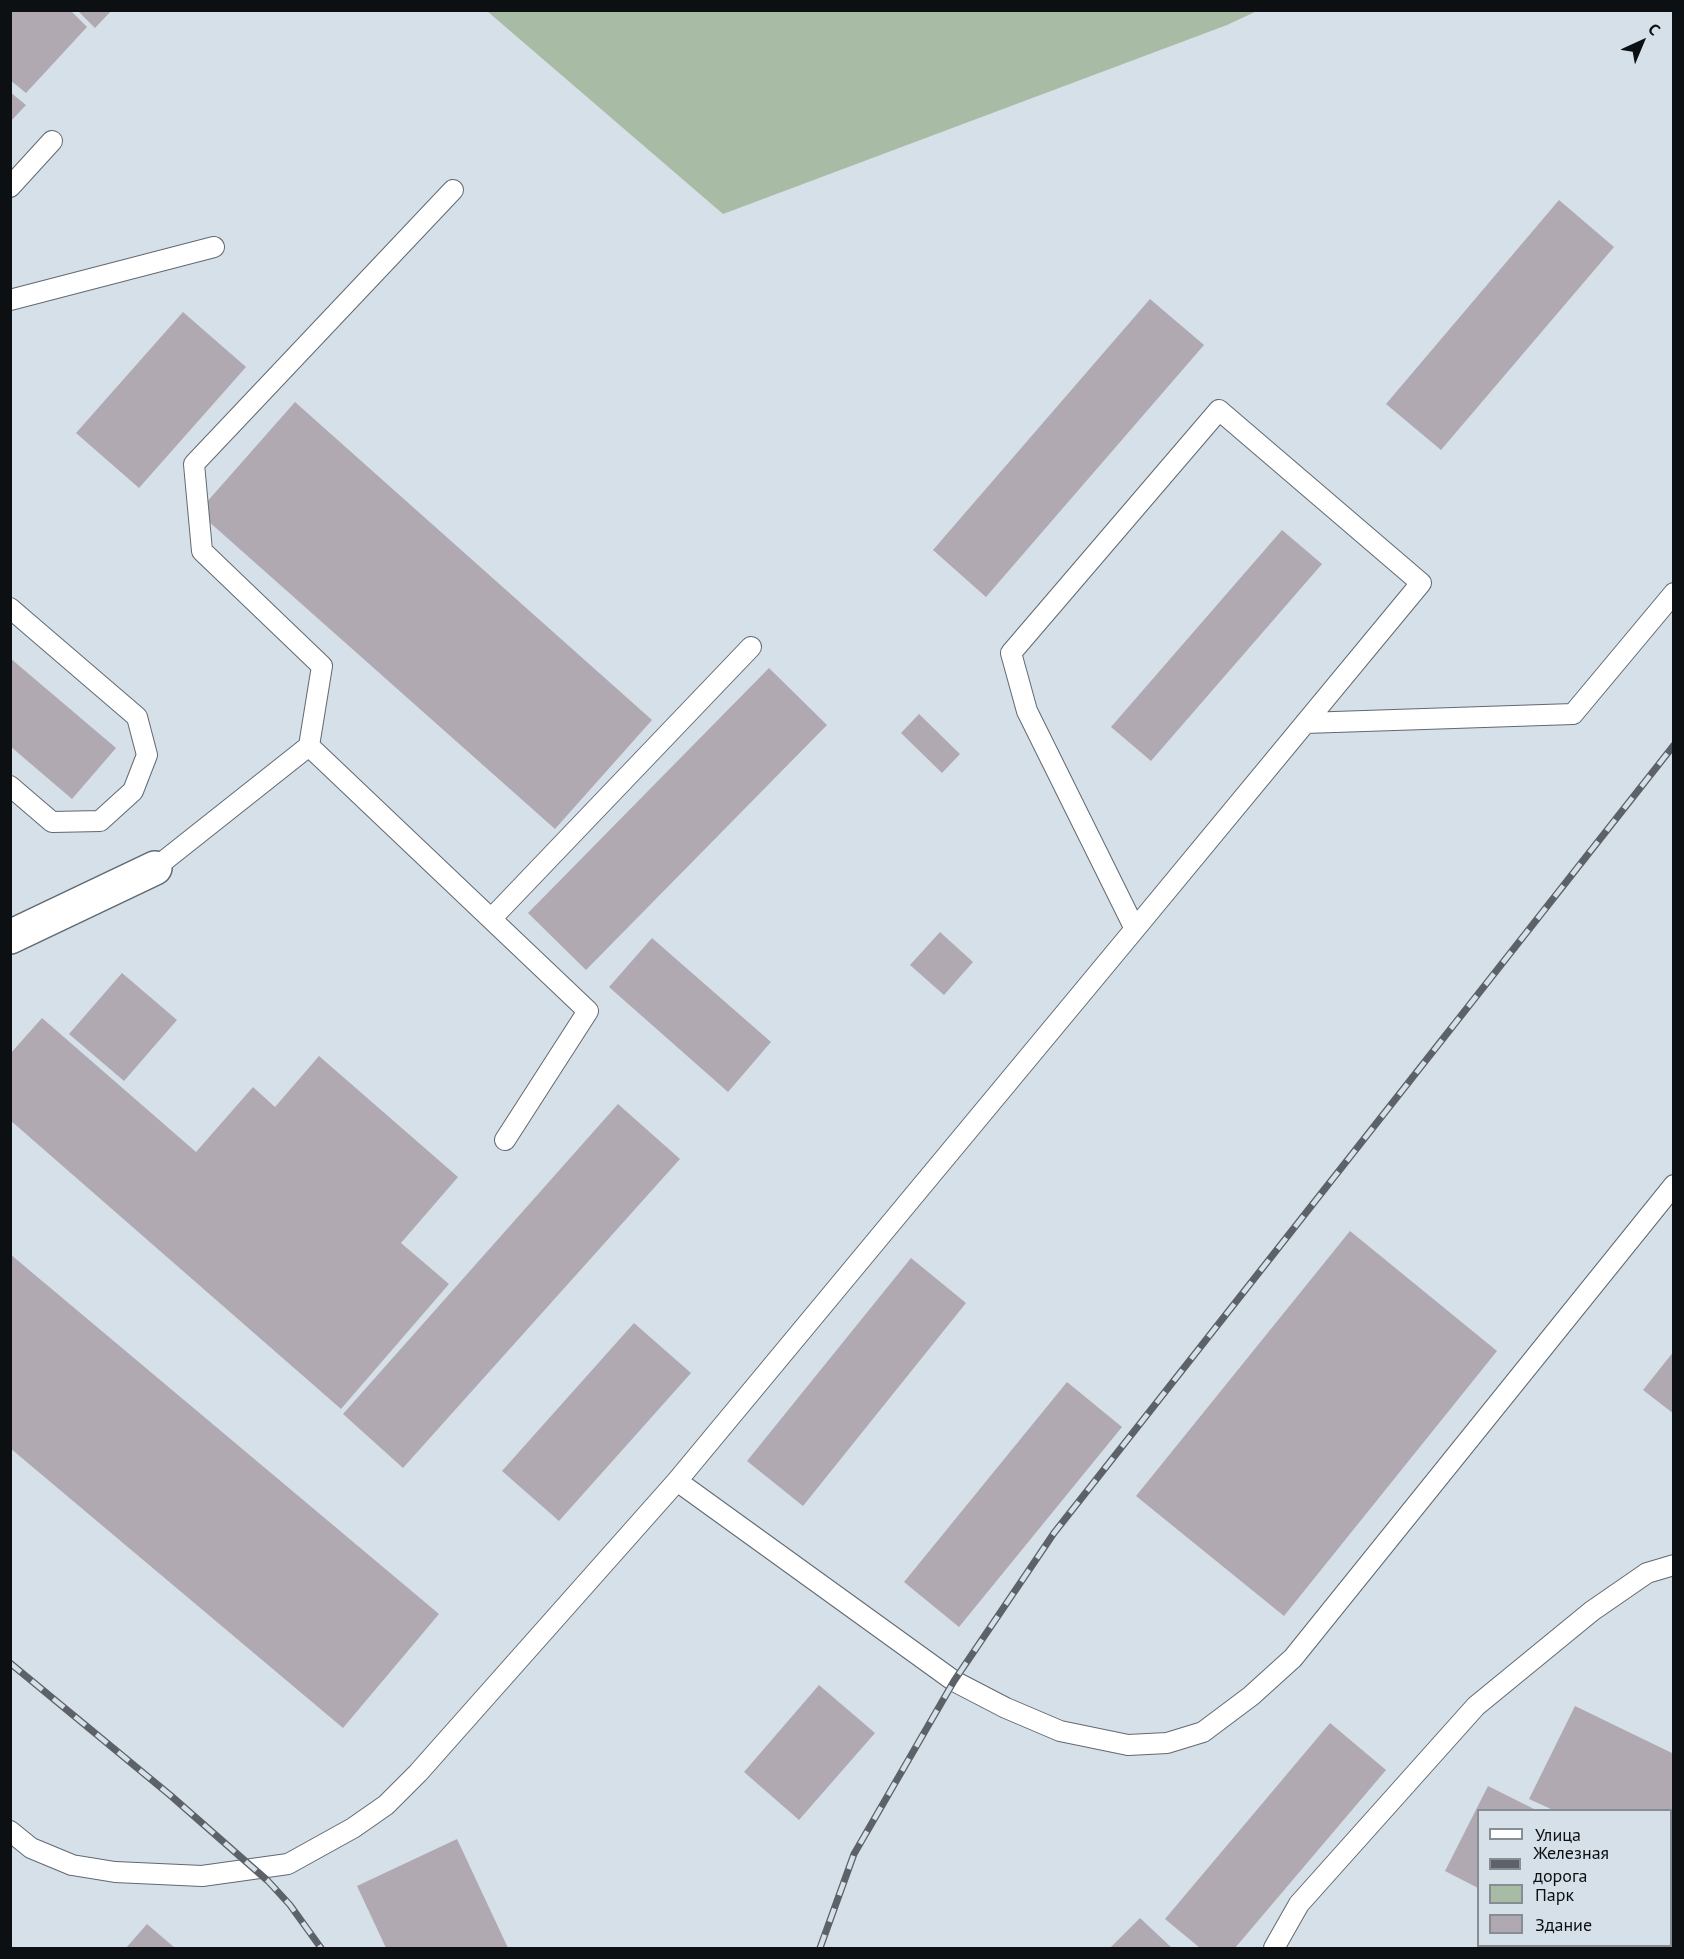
<!DOCTYPE html>
<html>
<head>
<meta charset="utf-8">
<style>
  body { margin:0 }
  #map { position:relative; width:1684px; height:1959px; overflow:hidden; background:#d6e0e8; font-family:"PT Sans",sans-serif }
  canvas { display:block }
  .frame { position:absolute; inset:0; border:12px solid #0d1013; pointer-events:none }
  .legend { position:absolute; left:1477px; top:1809px; width:195px; height:138px; box-sizing:border-box; background:#d6e0e8; border:2px solid #868d93; margin:0; padding:8px 10px; list-style:none; font-size:18px; color:#0d1013 }
  .legend li { display:flex; align-items:center; gap:12px; height:30px }
  .legend b { width:30px; border:2px solid #868d93 }
  .north { position:absolute; left:1612px; top:12px; width:60px; height:60px; -webkit-text-stroke:4px #d6e0e8; paint-order:stroke; rotate:44deg; font-size:16px; font-weight:700; line-height:24px; text-align:center; color:#0d1013 }
  .north::after { content:''; display:block; margin:auto; width:21px; height:27px; background:#0d1013; clip-path:polygon(50% 0,100% 100%,50% 72%,0 100%) }
</style>
</head>
<body>
<div id="map">
<canvas width="1684" height="1959"></canvas>
<div class="frame"></div>
<ul class="legend">
<li><b style="height:8px;background:#fff"></b>Улица</li>
<li><b style="height:8px;background:#5c6267"></b>Железная дорога</li>
<li><b style="height:16px;background:#a8bba4"></b>Парк</li>
<li><b style="height:16px;background:#b0a9b2"></b>Здание</li>
</ul>
<div class="north">С</div>
</div>
<script>
const c = document.querySelector('canvas').getContext('2d');
c.lineJoin = 'round';
function paint(path, color) { c.fillStyle = color; c.fill(path, 'evenodd'); }
const shape = rows => new Path2D(rows.map(r => 'M' + r).join(''));
function stroke(path, color, width, dash) { c.strokeStyle = color; c.lineWidth = width; c.lineCap = dash ? 'butt' : 'round'; c.setLineDash(dash || []); c.stroke(path); }
const green = shape([
  [487,11,1257,11,1227,25,723,214]
]);
const building = shape([
  [10,10,70,10,87,27,26,93,10,80],
  [77,10,112,10,95,28],
  [10,92,26,105,10,122],
  [1559,200,1614,247,1441,450,1386,404],
  [1150,299,1204,345,986,597,933,550],
  [183,312,246,367,139,488,76,433],
  [295,402,652,720,555,829,198,512],
  [1282,530,1322,564,1151,761,1111,727],
  [10,658,116,748,72,799,10,746],
  [769,668,827,725,586,970,528,913],
  [919,714,960,754,942,773,901,733],
  [940,932,973,962,944,995,910,965],
  [652,938,771,1042,728,1092,609,987],
  [122,973,177,1020,124,1081,69,1034],
  [42,1018,196,1152,253,1087,275,1107,319,1056,458,1177,401,1243,449,1284,341,1409,10,1120,10,1054],
  [618,1104,680,1159,403,1468,343,1414],
  [1350,1231,1497,1351,1284,1616,1136,1496],
  [10,1254,439,1614,343,1728,10,1448],
  [911,1258,966,1303,803,1506,747,1461],
  [634,1323,691,1373,559,1521,502,1471],
  [1674,1351,1674,1414,1643,1390],
  [1067,1382,1122,1427,959,1627,904,1582],
  [819,1685,875,1733,799,1820,744,1772],
  [1575,1706,1674,1754,1674,1870,1670,1868,1670,1810,1553,1810,1529,1799],
  [1330,1723,1386,1770,1235,1948,1200,1948,1165,1919],
  [1488,1786,1536,1810,1478,1810,1478,1888,1445,1871],
  [457,1839,508,1948,386,1948,357,1886],
  [1670,1879,1674,1881,1674,1933,1670,1939],
  [1140,1918,1172,1948,1110,1948],
  [147,1924,175,1948,126,1948],
  [1590,1946,1667,1946,1666,1948,1596,1948]
]);
const lane = shape([
  [10,187,52,141],
  [10,300,214,247],
  [10,608,137,717,147,755,133,791,100,821,52,822,10,786],
  [1305,723,1573,714,1674,593],
  [309,746,322,666,202,551,194,464,453,190],
  [155,868,309,746,588,1011,505,1140],
  [491,919,751,647],
  [677,1481,1135,929,1421,583,1219,410,1011,653,1027,711,1135,929],
  [10,1831,31,1848,72,1865,115,1872,202,1876,288,1864,353,1828,386,1805,418,1773,677,1481,954,1681,1006,1708,1060,1731,1128,1745,1167,1743,1203,1732,1251,1696,1293,1658,1674,1185],
  [1274,1948,1299,1904,1476,1706,1592,1611,1647,1573,1674,1565]
]);
const street = shape([
  [10,937,155,868]
]);
const rail = shape([
  [10,1663,170,1795,268,1881,290,1905,321,1948],
  [820,1948,854,1854,954,1681,1054,1533,1674,745]
]);
paint(green, '#a8bba4');
paint(building, '#b0a9b2');
stroke(lane, '#616971', 22);
stroke(street, '#616971', 36);
stroke(lane, '#fff', 20);
stroke(street, '#fff', 33);
stroke(rail, '#5c6267', 7);
stroke(rail, '#d6e0e8', 4.5, [14]);
</script>
</body>
</html>
